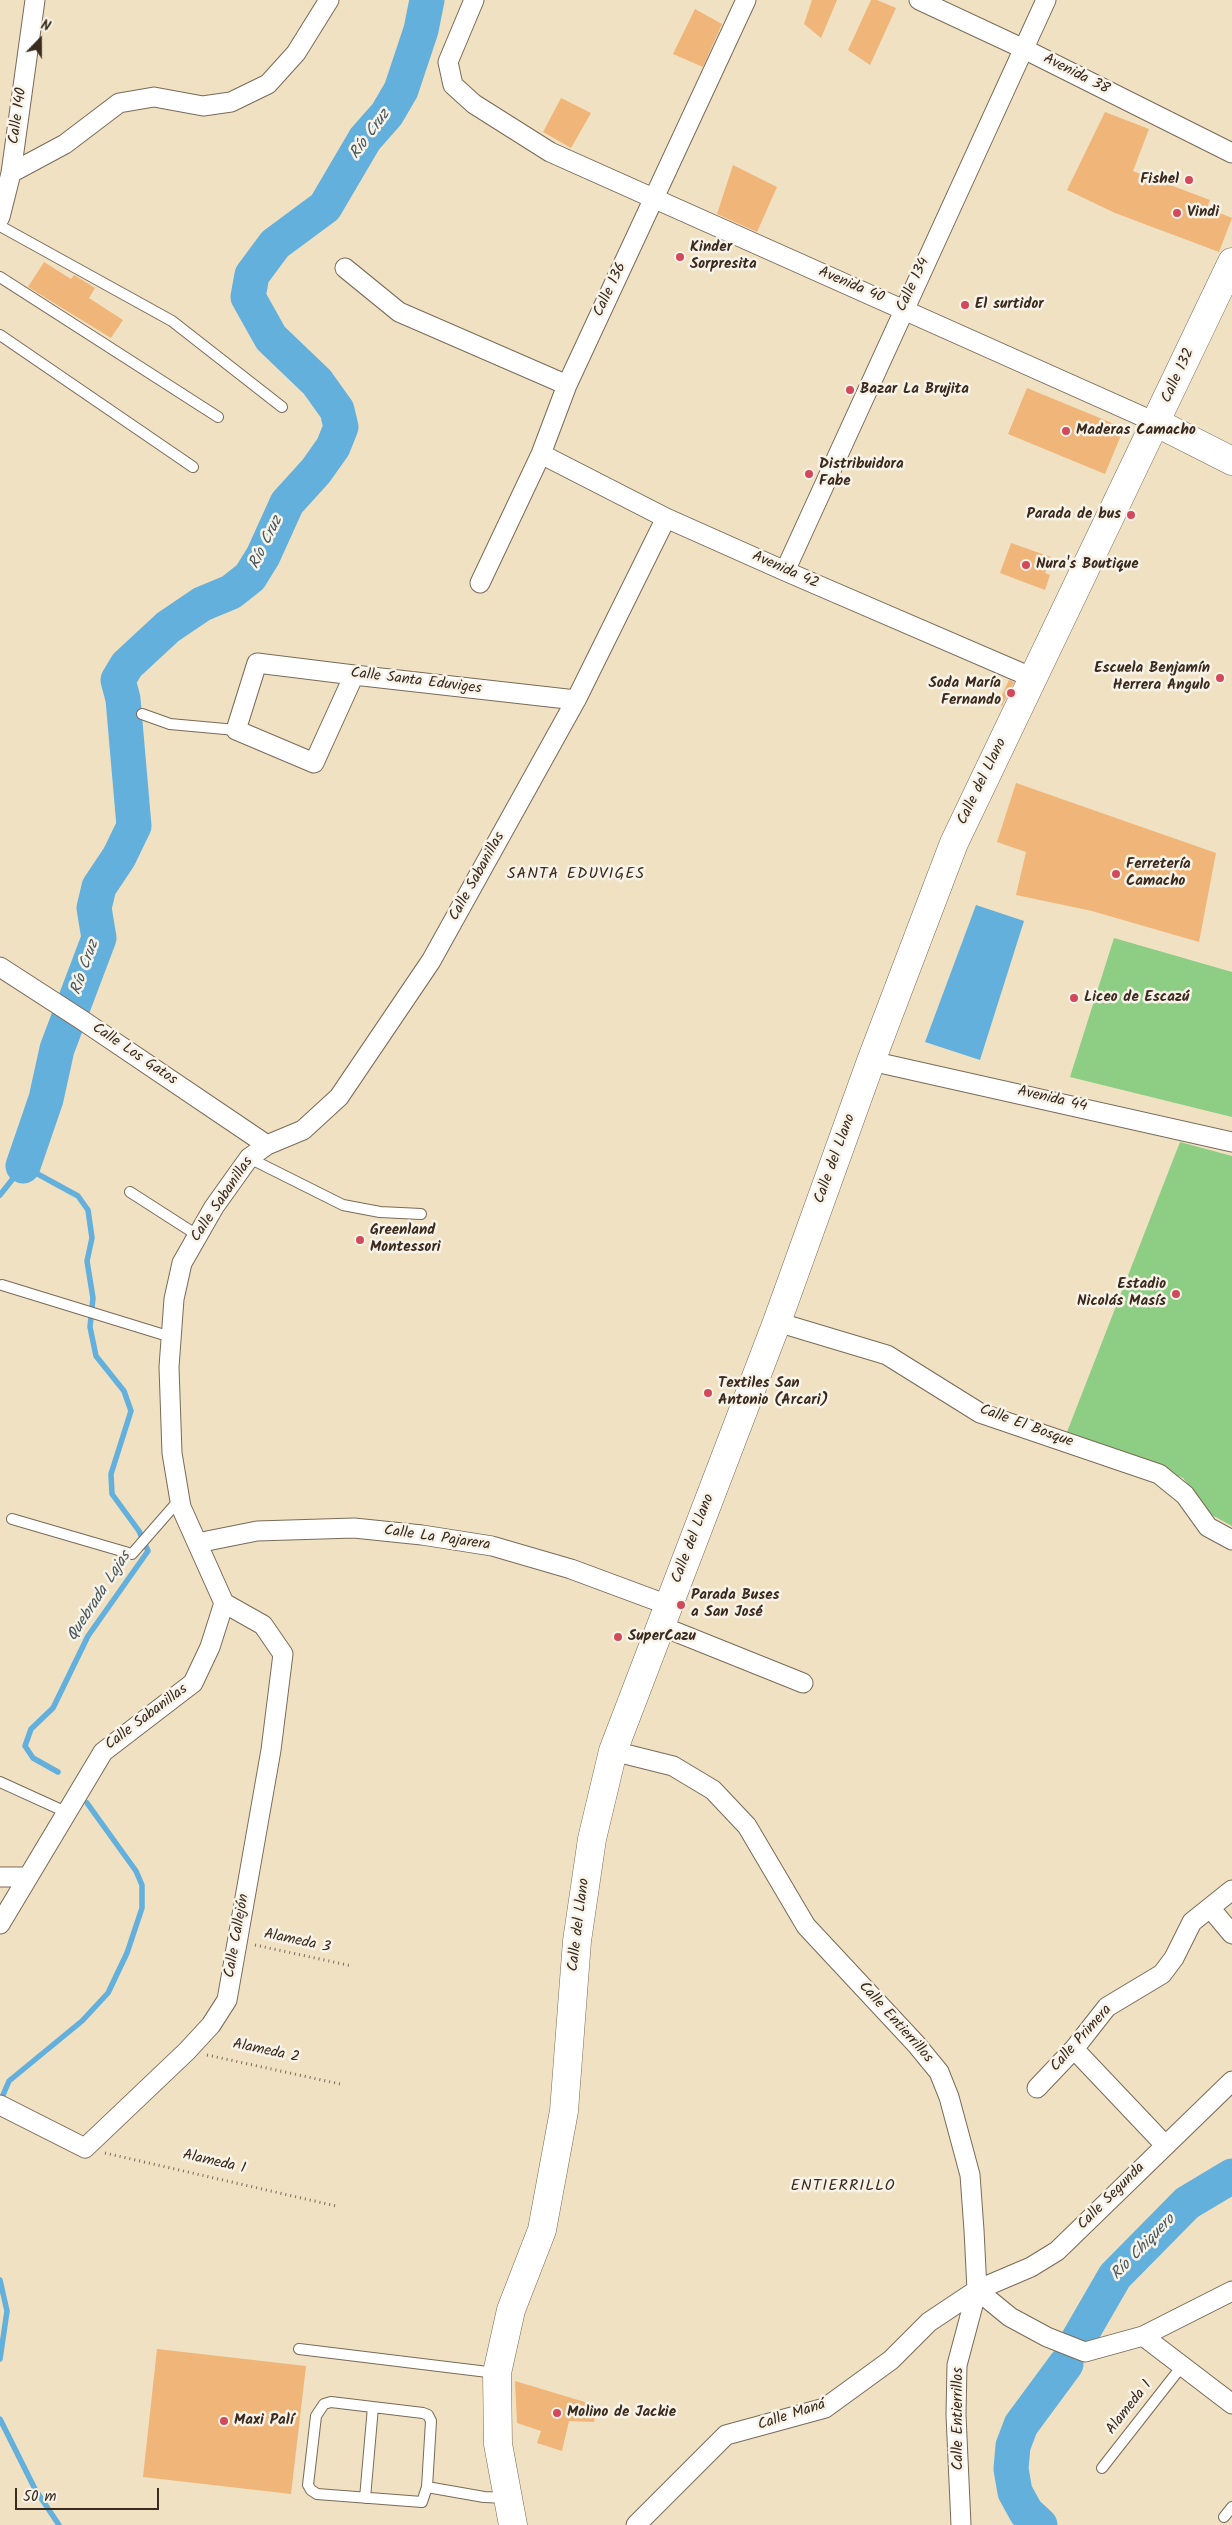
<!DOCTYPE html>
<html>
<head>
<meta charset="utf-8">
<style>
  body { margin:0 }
  #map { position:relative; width:1232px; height:2525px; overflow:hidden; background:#f0e1c3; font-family:Kalam,sans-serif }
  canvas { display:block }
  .north { position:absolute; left:15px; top:15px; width:50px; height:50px; -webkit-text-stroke:4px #f7f3e8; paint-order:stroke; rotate:22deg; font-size:14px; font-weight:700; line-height:20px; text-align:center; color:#3b2a1e }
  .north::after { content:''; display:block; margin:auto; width:18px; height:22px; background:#3b2a1e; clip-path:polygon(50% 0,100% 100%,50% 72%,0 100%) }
  .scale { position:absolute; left:15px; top:2488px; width:144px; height:22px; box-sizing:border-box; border:2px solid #3b2a1e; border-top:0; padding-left:6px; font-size:15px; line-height:18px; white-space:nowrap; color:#3b2a1e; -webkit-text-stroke:4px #f7f3e8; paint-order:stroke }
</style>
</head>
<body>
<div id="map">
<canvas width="1232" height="2525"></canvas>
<div class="north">N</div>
<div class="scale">50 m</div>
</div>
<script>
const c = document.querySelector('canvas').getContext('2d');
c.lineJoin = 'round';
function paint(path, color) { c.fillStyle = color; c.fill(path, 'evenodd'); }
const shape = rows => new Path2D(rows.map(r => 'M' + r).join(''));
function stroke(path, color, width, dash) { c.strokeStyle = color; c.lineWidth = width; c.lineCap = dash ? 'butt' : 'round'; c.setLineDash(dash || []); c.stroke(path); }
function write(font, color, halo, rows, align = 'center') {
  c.font = font + ' Kalam,sans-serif'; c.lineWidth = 5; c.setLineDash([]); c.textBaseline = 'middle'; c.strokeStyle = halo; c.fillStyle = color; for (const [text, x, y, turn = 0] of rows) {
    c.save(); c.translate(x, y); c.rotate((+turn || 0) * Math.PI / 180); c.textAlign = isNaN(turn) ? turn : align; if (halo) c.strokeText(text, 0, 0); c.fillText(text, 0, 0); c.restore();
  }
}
const green = shape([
  [1114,938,1232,972,1232,1117,1070,1077],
  [1180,1142,1232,1156,1232,1526,1210,1514,1183,1478,1067,1432]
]);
const water = shape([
  [976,905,1024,921,980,1060,925,1042]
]);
const stream = shape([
  [0,1195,23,1166,78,1196,88,1210,92,1238,87,1261,93,1298,90,1327,96,1356,124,1391,131,1411,111,1474,112,1494,139,1531,148,1551,88,1636,53,1708,31,1729,25,1746,33,1758,58,1772],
  [3,2095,9,2081,82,2021,108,1993,127,1953,142,1908,142,1885,136,1871,87,1803],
  [0,2280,7,2311,0,2359],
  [0,2419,35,2489,59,2525]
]);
const river = shape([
  [23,1166,46,1099,57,1049,99,938,94,908,99,887,119,857,134,826,123,699,118,680,127,665,168,627,202,604,231,592,250,577,263,556,287,503,316,471,333,447,341,427,337,410,317,382,271,338,248,297,252,275,275,244,325,207,365,139,387,114,401,90,421,30,427,0],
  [1078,2340,1115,2276,1187,2203,1232,2176],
  [1040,2525,1026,2512,1015,2492,1011,2469,1013,2446,1021,2425,1066,2364]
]);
const building = shape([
  [812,0,837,0,821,38,804,24],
  [871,0,877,0,896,8,870,65,848,50],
  [695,9,722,24,703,67,673,54],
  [561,98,591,113,571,148,543,132],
  [1105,112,1149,129,1133,171,1210,200,1207,208,1232,218,1219,252,1115,213,1067,190],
  [733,165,777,187,757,232,717,214],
  [44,262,71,279,74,275,95,288,89,298,123,320,111,338,28,287],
  [1027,388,1124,428,1105,474,1008,434],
  [1011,543,1051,557,1045,573,1050,575,1045,590,1000,573],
  [1009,680,1014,682,1002,706,998,704],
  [1016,783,1216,853,1199,942,1092,911,1016,895,1026,852,997,842],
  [157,2349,306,2366,291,2494,143,2477],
  [515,2381,598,2406,594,2422,569,2421,562,2451,537,2443,541,2431,517,2423]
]);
const path = shape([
  [255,1945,352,1966],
  [207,2055,340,2084],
  [105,2153,336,2206]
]);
const lane = shape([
  [0,226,172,321,282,407],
  [0,277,218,417],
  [0,335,193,467],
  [142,714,170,724,236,730],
  [249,1158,343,1205,380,1212,421,1214],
  [130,1192,197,1235],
  [2,1285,171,1337],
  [12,1519,132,1554,180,1499],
  [0,1782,66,1812],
  [299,2349,496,2373],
  [331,2402,423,2413,428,2415,431,2421,427,2487,422,2502,317,2494,311,2490,308,2485,316,2416,324,2404,331,2402],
  [1102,2468,1182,2366],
  [427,2487,484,2497,507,2498],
  [365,2498,373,2407],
  [1224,2517,1232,2507]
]);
const street = shape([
  [474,0,448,62,453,85,474,104,550,152,1157,423],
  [919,0,1024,49,1232,153],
  [11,173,65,144,119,103,154,97,203,106,231,102,268,84,296,53,329,0],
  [0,217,11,173,35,0],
  [345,268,399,312,567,385],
  [541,454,666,518,785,571,1033,678],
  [785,571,1046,0],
  [480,583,541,454,567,385,746,0],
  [354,675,314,763,236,730,257,663,354,675,576,700],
  [0,967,82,1020,267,1145],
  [871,1061,1232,1142],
  [777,1322,887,1355,980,1413,1159,1474,1185,1495,1208,1527,1232,1540],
  [197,1543,257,1531,354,1528,422,1535,492,1546,571,1569,668,1605],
  [661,1626,803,1683],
  [613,1751,673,1766,713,1790,747,1826,806,1926,916,2044,939,2072,949,2097,970,2175,974,2230,977,2290,957,2365,956,2415,961,2525],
  [0,1877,26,1877],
  [1211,1909,1232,1934],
  [0,1924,103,1752,193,1683,210,1647,224,1603,181,1507,172,1453,169,1367,174,1299,182,1263,214,1207,249,1158,267,1145,303,1130,339,1097,431,961,576,700,666,518],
  [1074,2049,1165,2145],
  [1037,2088,1074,2049,1107,2007,1162,1974,1174,1958,1192,1922,1232,1890],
  [0,2105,85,2148,187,2051,211,2025,227,2000,271,1750,283,1654,263,1625,224,1603],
  [977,2290,1010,2317,1047,2337,1085,2352,1143,2336,1232,2291],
  [1143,2336,1232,2404],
  [636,2525,726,2435,825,2408,891,2360,929,2322,977,2290,1031,2267,1057,2251,1232,2081]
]);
const secondary = shape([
  [1157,423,1232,461],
  [513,2525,498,2444,497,2373,511,2310,542,2230,564,2111,577,1941,592,1839,613,1751,777,1322,871,1061,954,843,1232,262]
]);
const markers = [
  [1189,180,5,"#d1495b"],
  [1177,213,5,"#d1495b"],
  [680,257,5,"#d1495b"],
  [965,305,5,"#d1495b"],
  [850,390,5,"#d1495b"],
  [1066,431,5,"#d1495b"],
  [809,474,5,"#d1495b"],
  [1131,515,5,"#d1495b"],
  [1026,565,5,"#d1495b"],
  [1220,678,5,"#d1495b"],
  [1011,693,5,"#d1495b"],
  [1116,874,5,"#d1495b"],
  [1074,998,5,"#d1495b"],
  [360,1240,5,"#d1495b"],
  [1176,1294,5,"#d1495b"],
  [708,1393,5,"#d1495b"],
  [681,1605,5,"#d1495b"],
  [618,1637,5,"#d1495b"],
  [557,2413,5,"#d1495b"],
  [224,2421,5,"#d1495b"]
];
const streetNames = [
  ["Avenida 38",1076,75,27],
  ["Calle 140",19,116,-82],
  ["Calle 134",914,285,-65],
  ["Avenida 40",851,286,23],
  ["Calle 136",611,290,-65],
  ["Calle 132",1179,376,-65],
  ["Avenida 42",785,571,24],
  ["Calle Santa Eduviges",416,682,7],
  ["Calle del Llano",983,782,-64],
  ["Calle Sabanillas",478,877,-61],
  ["Calle Los Gatos",134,1055,34],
  ["Avenida 44",1052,1100,13],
  ["Calle del Llano",836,1159,-70],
  ["Calle Sabanillas",223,1200,-56],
  ["Calle El Bosque",1026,1427,20],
  ["Calle La Pajarera",437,1539,8],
  ["Calle del Llano",694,1539,-69],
  ["Calle Sabanillas",147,1718,-37],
  ["Calle del Llano",580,1925,-83],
  ["Calle Callejón",238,1936,-80],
  ["Alameda 3",297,1942,12],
  ["Calle Entierrillos",895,2023,48],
  ["Calle Primera",1082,2039,-48],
  ["Alameda 2",266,2052,12],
  ["Alameda 1",214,2163,13],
  ["Calle Segunda",1112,2197,-45],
  ["Alameda 1",1130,2408,-52],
  ["Calle Maná",792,2416,-18],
  ["Calle Entierrillos",959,2419,-90]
];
const poiNames = [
  ["Fishel",1179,180,"right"],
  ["Vindi",1187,213],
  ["Kinder",690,248],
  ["Sorpresita",690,265],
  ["El surtidor",975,305],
  ["Bazar La Brujita",860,390],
  ["Maderas Camacho",1076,431],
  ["Distribuidora",819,465],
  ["Fabe",819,482],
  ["Parada de bus",1121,515,"right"],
  ["Nura's Boutique",1036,565],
  ["Escuela Benjamín",1210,669,"right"],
  ["Herrera Angulo",1210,686,"right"],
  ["Soda María",1001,684,"right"],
  ["Fernando",1001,701,"right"],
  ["Ferretería",1126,865],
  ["Camacho",1126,882],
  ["Liceo de Escazú",1084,998],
  ["Greenland",370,1231],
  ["Montessori",370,1248],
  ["Estadio",1166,1285,"right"],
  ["Nicolás Masís",1166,1302,"right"],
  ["Textiles San",718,1384],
  ["Antonio (Arcari)",718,1401],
  ["Parada Buses",691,1596],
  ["a San José",691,1613],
  ["SuperCazu",628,1637],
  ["Molino de Jackie",567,2413],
  ["Maxi Palí",234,2421]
];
const waterNames = [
  ["Río Cruz",371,135,-54],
  ["Río Cruz",267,543,-64],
  ["Río Cruz",86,968,-71],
  ["Quebrada Lajas",100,1597,-57],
  ["Río Chiquero",1144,2248,-46]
];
const neighbourhoodNames = [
  ["SANTA EDUVIGES",576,875],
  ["ENTIERRILLO",843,2187]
];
paint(green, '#8dcd84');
paint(water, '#63b0dc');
stroke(stream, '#63b0dc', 5.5);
stroke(river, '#63b0dc', 35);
paint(building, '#f0b579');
stroke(lane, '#7a6a58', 12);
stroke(street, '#7a6a58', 21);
stroke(secondary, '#7a6a58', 29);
stroke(path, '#7a6a58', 3, [1, 4]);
stroke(lane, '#fff', 10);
stroke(street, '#fff', 19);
stroke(secondary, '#fff', 28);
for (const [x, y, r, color] of markers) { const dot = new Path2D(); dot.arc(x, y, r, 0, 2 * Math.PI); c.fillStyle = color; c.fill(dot); stroke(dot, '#f7f3e8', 2); }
write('15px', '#3b2a1e', '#f7f3e8', streetNames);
write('bold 15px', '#3b2a1e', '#f7f3e8', poiNames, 'left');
write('italic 16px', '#495960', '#f7f3e8', waterNames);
c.letterSpacing = '1px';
write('16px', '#3b2a1e', '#f7f3e8', neighbourhoodNames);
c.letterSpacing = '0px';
</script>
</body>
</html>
